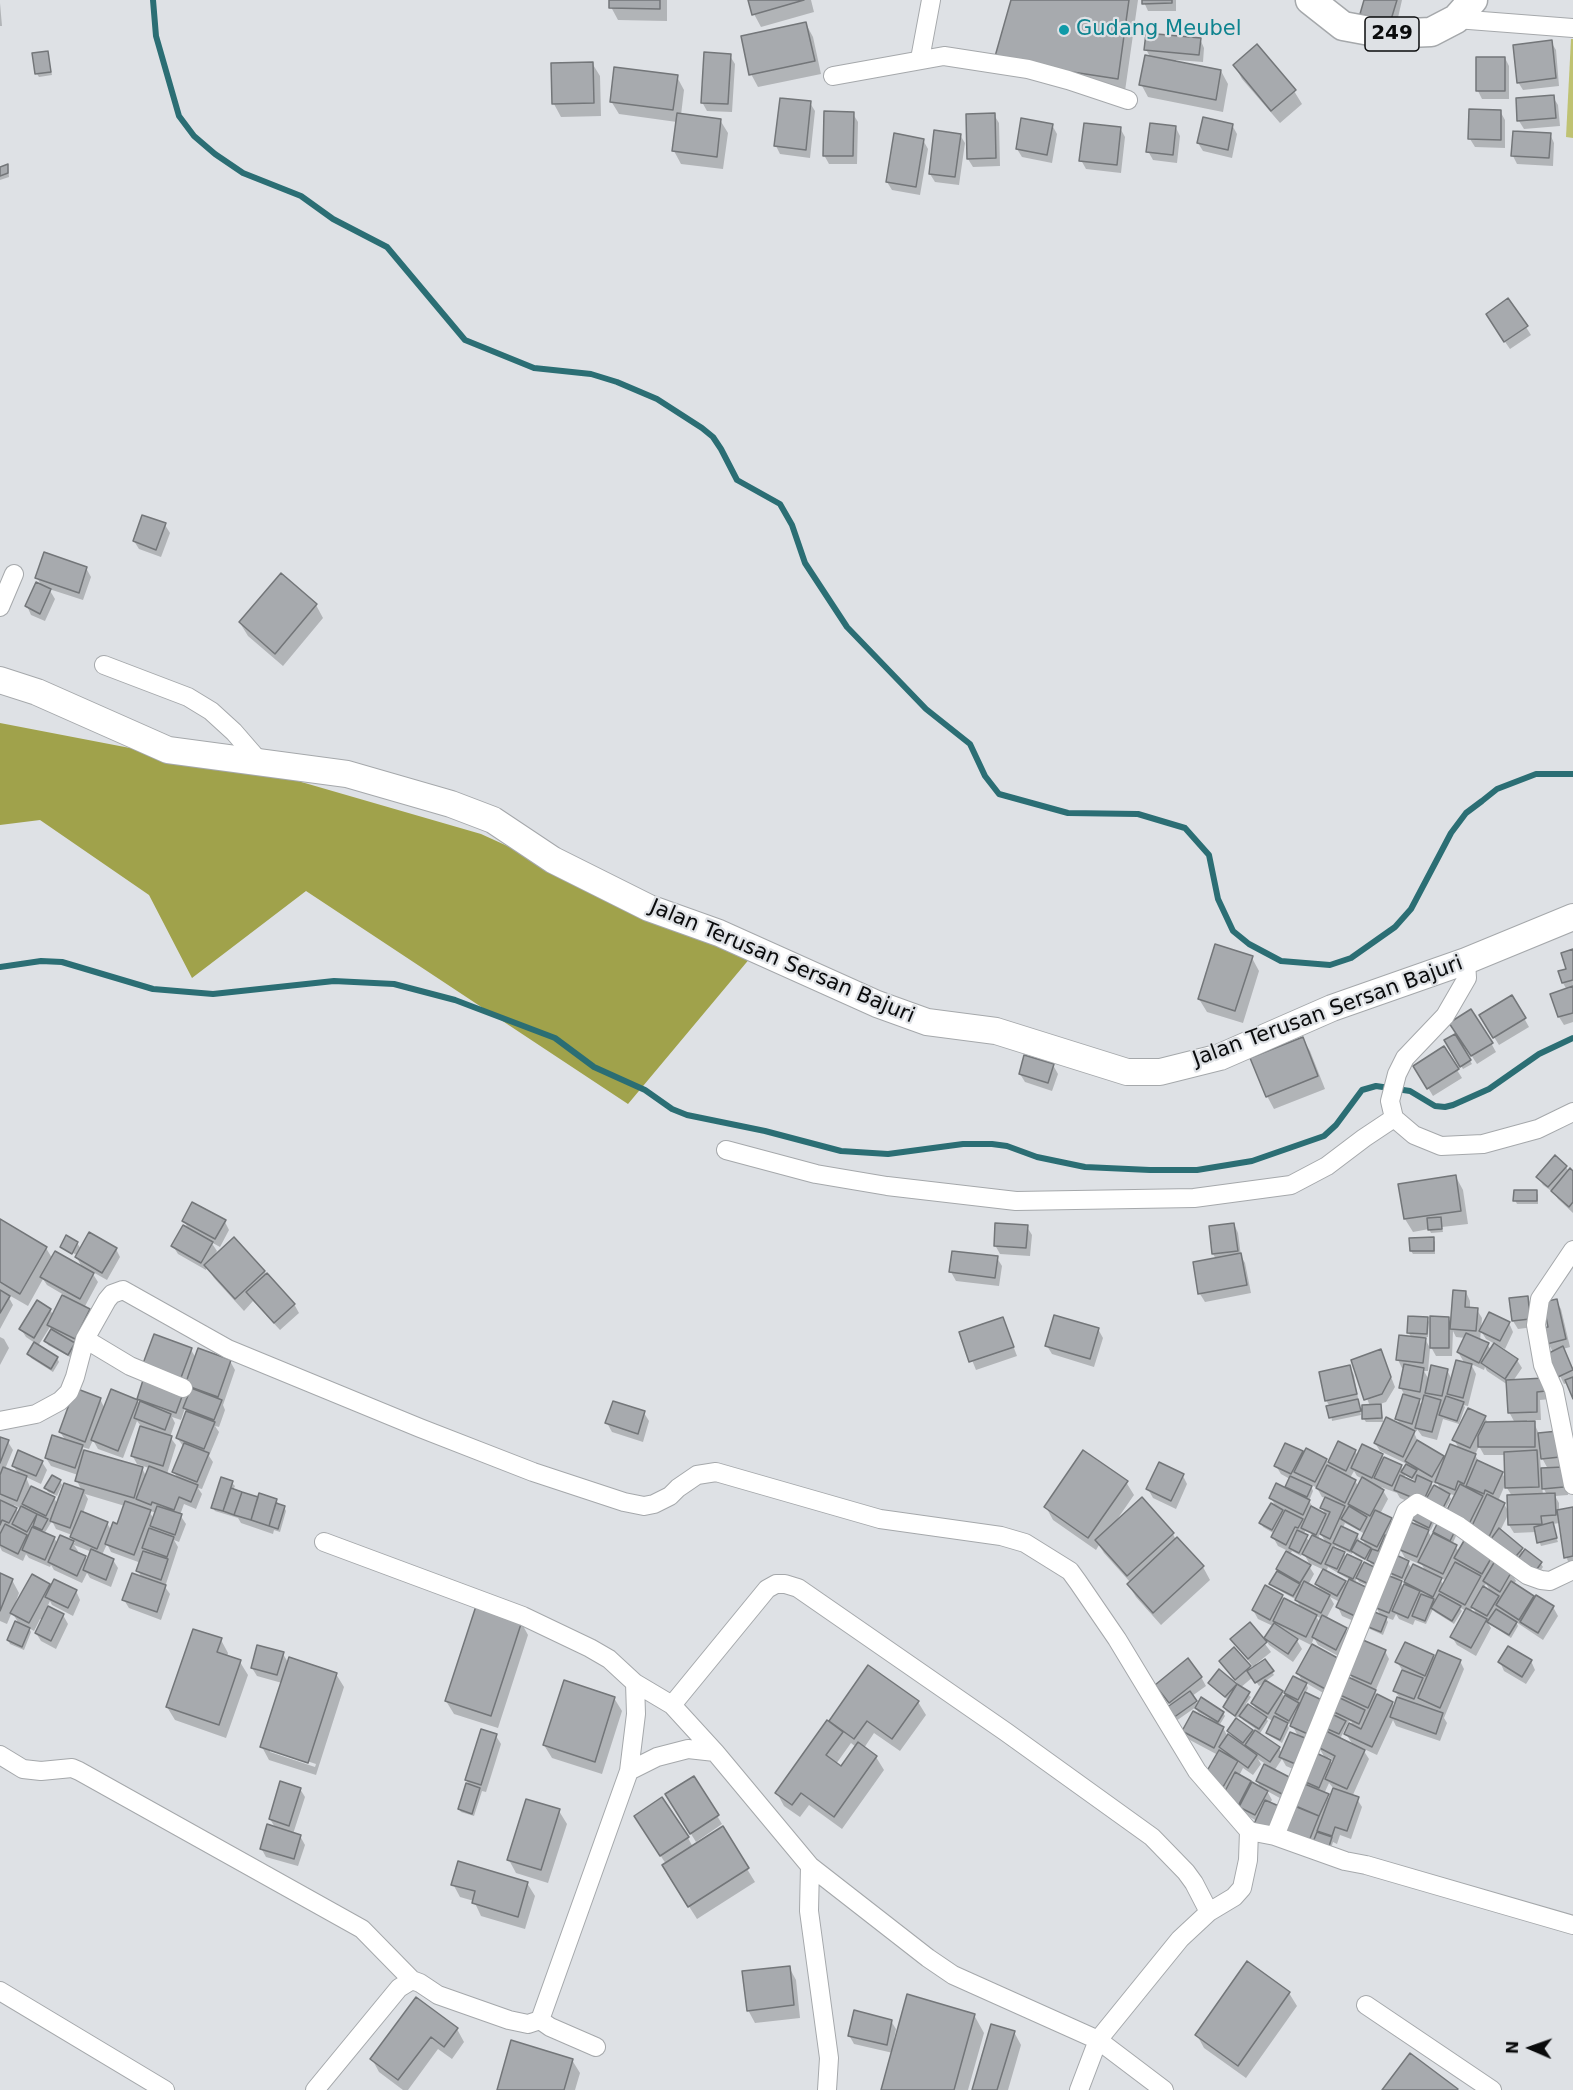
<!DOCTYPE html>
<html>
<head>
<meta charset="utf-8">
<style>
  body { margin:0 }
  #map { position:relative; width:1573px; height:2090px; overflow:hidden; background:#dee1e5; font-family:"DejaVu Sans",sans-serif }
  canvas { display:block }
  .north { position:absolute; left:1501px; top:2018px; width:60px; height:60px; -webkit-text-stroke:4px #dee1e5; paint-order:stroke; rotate:272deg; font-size:16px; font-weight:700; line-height:24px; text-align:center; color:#0a0b0c }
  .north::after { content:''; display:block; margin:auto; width:21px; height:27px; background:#0a0b0c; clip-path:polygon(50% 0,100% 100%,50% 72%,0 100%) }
</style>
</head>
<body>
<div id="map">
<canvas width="1573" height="2090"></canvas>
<div class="north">N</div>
</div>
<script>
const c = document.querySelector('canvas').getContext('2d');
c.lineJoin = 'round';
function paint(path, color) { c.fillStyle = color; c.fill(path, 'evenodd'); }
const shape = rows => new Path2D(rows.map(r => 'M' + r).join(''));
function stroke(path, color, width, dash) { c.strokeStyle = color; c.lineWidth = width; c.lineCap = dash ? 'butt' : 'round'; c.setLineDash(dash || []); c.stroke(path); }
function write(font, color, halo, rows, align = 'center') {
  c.font = font + ' "DejaVu Sans",sans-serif'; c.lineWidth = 4.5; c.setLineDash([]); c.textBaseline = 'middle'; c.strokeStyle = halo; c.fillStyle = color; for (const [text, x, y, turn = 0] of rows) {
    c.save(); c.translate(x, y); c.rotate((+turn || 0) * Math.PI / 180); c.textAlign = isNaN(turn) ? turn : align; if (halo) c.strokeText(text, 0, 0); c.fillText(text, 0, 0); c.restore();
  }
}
const green = shape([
  [1571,39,1573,39,1573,138,1566,137]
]);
const forest = shape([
  [0,723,291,779,481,834,751,957,628,1104,306,891,192,978,149,895,40,820,0,825]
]);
const shadow = shape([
  [611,0,667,0,667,21,618,20,611,7],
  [749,0,811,0,814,12,761,27,754,14],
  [1012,0,1138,0,1125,91,1003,73],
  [1143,0,1176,0,1176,11,1148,11],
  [1366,0,1402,0,1395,31,1366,22,1362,14],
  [0,3,2,26,0,26],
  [806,24,813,37,821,74,758,87,751,74],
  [1200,39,1204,48,1203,62,1176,60,1176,62,1221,71,1228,84,1223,112,1148,97,1141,84,1150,57,1146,49],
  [1551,42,1556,50,1559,86,1523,90,1518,82],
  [47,52,52,75,39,77,37,74],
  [730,56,735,64,732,112,707,111,702,102],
  [1505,58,1509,66,1509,99,1482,99,1478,91],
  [592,63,600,76,601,116,561,117,554,104],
  [1235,66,1294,91,1302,104,1280,123,1242,79],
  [677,77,684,90,681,115,720,120,728,133,723,169,681,164,674,151,677,122,619,114,611,101],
  [1553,97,1558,105,1560,126,1524,129,1519,121],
  [810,103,815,111,810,158,780,154,776,146],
  [1500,111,1505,120,1505,148,1475,147,1470,139],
  [853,114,858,122,857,164,829,164,824,155],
  [994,115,999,123,1000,166,973,167,968,159],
  [1052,125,1057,134,1052,163,1022,157,1017,149],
  [1232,125,1237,134,1232,158,1203,151,1198,143],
  [1120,128,1125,137,1121,173,1086,169,1081,160],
  [1176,128,1180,136,1177,163,1153,160,1148,151],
  [1550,134,1554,143,1553,166,1517,164,1513,156],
  [960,135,965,143,959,185,935,182,930,174],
  [923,140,928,149,920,195,892,190,887,182],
  [8,166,9,177,0,180,0,168],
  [1492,323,1526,327,1531,335,1510,349],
  [165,525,170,533,161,557,139,549,134,541],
  [86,568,91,577,83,600,49,589,55,599,45,621,31,615,27,606,42,586,37,578],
  [316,605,323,618,283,666,248,636,240,623],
  [1573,951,1573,1022,1564,1025,1559,1017,1552,995,1567,990,1563,983],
  [1252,958,1259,971,1243,1023,1207,1012,1199,999],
  [1512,997,1529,1027,1499,1045,1481,1016],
  [1456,1032,1491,1043,1496,1052,1477,1064],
  [1455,1036,1472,1064,1463,1069,1446,1041],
  [1302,1038,1310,1051,1325,1089,1274,1109,1267,1096],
  [1053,1065,1058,1074,1052,1091,1025,1082,1020,1074],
  [1415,1066,1457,1070,1462,1078,1433,1096],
  [1566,1167,1569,1172,1573,1173,1573,1213,1558,1199,1554,1193,1543,1185,1538,1177],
  [1456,1177,1463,1190,1468,1224,1442,1227,1443,1232,1431,1233,1429,1229,1413,1232,1405,1219],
  [1536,1192,1538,1195,1538,1204,1517,1204,1515,1200],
  [0,1221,46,1248,52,1258,55,1253,83,1269,77,1258,79,1256,61,1247,67,1237,77,1243,81,1249,89,1234,116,1249,120,1257,107,1280,91,1271,98,1282,84,1308,89,1311,94,1319,80,1347,73,1344,76,1348,70,1357,48,1345,46,1341,52,1331,50,1327,38,1346,57,1358,59,1362,53,1372,31,1358,29,1354,35,1343,26,1337,21,1329,38,1302,50,1310,54,1316,64,1295,47,1285,43,1279,28,1306,7,1294,13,1305,0,1329],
  [184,1221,225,1222,229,1230,220,1247,211,1242,217,1251,212,1259,264,1271,294,1304,299,1313,280,1330,253,1301,244,1311,214,1278,207,1267,206,1270,178,1254,173,1246,189,1230],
  [1234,1224,1238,1233,1241,1256,1245,1263,1251,1293,1205,1302,1200,1294,1194,1263,1216,1259,1213,1254],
  [1027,1227,1032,1235,1030,1256,1000,1254,995,1245],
  [1433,1239,1435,1242,1435,1254,1413,1254,1411,1251],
  [997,1258,1002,1266,999,1286,956,1281,951,1272],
  [1466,1292,1470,1301,1470,1309,1477,1310,1482,1318,1480,1341,1487,1344,1491,1350,1495,1344,1486,1339,1481,1331,1509,1323,1513,1332,1505,1349,1497,1345,1496,1347,1517,1360,1522,1368,1513,1381,1544,1380,1550,1399,1540,1400,1541,1420,1527,1420,1527,1423,1534,1423,1539,1434,1557,1433,1567,1477,1568,1495,1555,1496,1559,1503,1559,1511,1573,1511,1573,1565,1570,1565,1566,1557,1560,1523,1552,1524,1558,1542,1541,1546,1536,1532,1514,1533,1509,1525,1509,1513,1500,1531,1524,1553,1525,1552,1541,1564,1543,1567,1534,1579,1476,1538,1456,1496,1448,1493,1451,1499,1444,1512,1436,1519,1431,1530,1426,1528,1432,1538,1438,1538,1434,1532,1454,1532,1456,1536,1452,1545,1456,1547,1459,1552,1466,1541,1511,1572,1516,1581,1513,1585,1533,1597,1535,1600,1553,1607,1558,1616,1543,1640,1516,1622,1518,1626,1511,1638,1488,1623,1491,1628,1476,1656,1457,1645,1452,1637,1466,1611,1459,1607,1462,1611,1454,1624,1435,1612,1433,1609,1426,1624,1415,1620,1413,1625,1399,1619,1396,1614,1393,1620,1385,1617,1388,1622,1383,1635,1370,1629,1367,1626,1381,1616,1376,1607,1394,1580,1390,1572,1408,1563,1412,1569,1426,1572,1422,1565,1405,1558,1400,1549,1417,1527,1413,1519,1419,1506,1400,1498,1397,1493,1381,1487,1388,1499,1380,1514,1390,1519,1395,1528,1383,1570,1371,1564,1368,1559,1367,1561,1355,1555,1353,1551,1352,1554,1335,1546,1334,1549,1344,1554,1347,1558,1361,1562,1375,1589,1359,1582,1357,1578,1354,1584,1363,1625,1342,1616,1338,1607,1340,1602,1330,1597,1334,1604,1326,1619,1345,1629,1350,1637,1340,1657,1318,1645,1314,1638,1311,1645,1295,1637,1302,1649,1293,1662,1269,1645,1265,1638,1273,1626,1258,1619,1253,1610,1282,1596,1285,1600,1302,1609,1295,1598,1295,1599,1273,1587,1271,1584,1281,1575,1278,1569,1288,1551,1278,1546,1273,1537,1275,1534,1263,1527,1261,1523,1276,1507,1271,1498,1289,1492,1287,1487,1290,1479,1281,1474,1276,1466,1302,1452,1304,1456,1326,1460,1328,1464,1339,1443,1355,1451,1358,1456,1382,1455,1384,1458,1401,1466,1403,1471,1407,1464,1380,1451,1375,1443,1401,1426,1397,1419,1404,1394,1401,1388,1405,1369,1402,1368,1398,1360,1412,1338,1408,1332,1427,1318,1429,1322,1428,1337,1424,1337,1430,1348,1428,1371,1424,1371,1429,1380,1447,1370,1452,1380,1465,1364,1458,1352,1465,1338,1456,1337,1453,1331,1452,1356,1436,1356,1431,1347,1448,1318,1452,1324],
  [1471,1364,1484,1370,1485,1367,1487,1371,1508,1385,1509,1412,1515,1423,1488,1423,1485,1418,1454,1439,1459,1449,1445,1460,1443,1457,1418,1442,1413,1430,1417,1431,1417,1429,1422,1436,1437,1440,1443,1419,1459,1424,1465,1407,1463,1405,1468,1406,1476,1374],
  [1418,1399,1424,1400,1422,1406],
  [1479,1446,1484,1455,1505,1455,1506,1480,1502,1473,1479,1462,1475,1455],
  [1539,1446,1541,1446,1542,1458,1548,1469,1541,1470],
  [1354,1471,1357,1476,1363,1479,1359,1487,1355,1481,1350,1478],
  [1405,1475,1416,1481,1415,1483,1404,1479],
  [1429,1480,1436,1484,1437,1483,1442,1491,1433,1486],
  [1310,1484,1317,1488,1322,1497,1326,1498,1322,1508,1326,1515,1314,1509,1309,1501,1313,1491],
  [1505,1485,1512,1496,1509,1512,1504,1504,1498,1501],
  [1542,1485,1547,1495,1543,1495],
  [1345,1523,1365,1534,1362,1539,1367,1547,1357,1542,1359,1539,1357,1535,1343,1528],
  [1305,1531,1314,1535,1310,1542,1304,1535],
  [1320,1533,1327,1544,1318,1539],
  [1292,1551,1301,1556,1303,1552,1309,1563,1324,1570,1317,1584,1321,1592,1308,1585,1314,1574,1309,1566,1290,1555],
  [1328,1567,1350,1580,1347,1586,1345,1582,1326,1572],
  [1439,1577,1447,1581,1444,1586],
  [1398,1579,1404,1580,1409,1588,1404,1588],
  [1486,1584,1488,1587,1491,1593,1483,1588],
  [1473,1607,1477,1616,1470,1612],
  [1316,1616,1322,1619,1320,1623],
  [1527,1297,1532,1306,1534,1327,1518,1329,1513,1321,1510,1299],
  [1556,1301,1561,1309,1570,1347,1563,1349,1573,1368,1573,1395,1567,1383,1564,1384,1549,1354,1553,1352,1548,1343],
  [1003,1319,1017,1356,976,1370,961,1333],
  [1098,1329,1103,1338,1094,1367,1052,1354,1047,1346],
  [0,1337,4,1339,9,1348,0,1365],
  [191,1350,196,1358,230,1361,235,1370,223,1405,225,1410,219,1427,215,1426,219,1432,209,1456,213,1462,202,1489,198,1488,202,1494,196,1509,184,1504,180,1515,186,1524,179,1542,174,1540,178,1547,165,1587,170,1594,161,1620,129,1608,124,1600,142,1578,138,1571,141,1563,111,1552,107,1544,102,1555,113,1560,118,1568,111,1587,90,1578,87,1573,82,1583,54,1570,51,1565,50,1567,29,1558,26,1554,23,1561,2,1551,0,1547,0,1502,2,1502,0,1500,0,1438,8,1442,13,1450,5,1469,19,1474,13,1466,42,1462,47,1470,41,1484,26,1477,30,1487,54,1498,58,1505,82,1491,77,1481,78,1475,51,1466,46,1458,66,1441,60,1432,100,1399,105,1409,112,1391,141,1403,138,1399],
  [181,1390,191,1393,188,1401],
  [185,1408,187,1412,177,1438,184,1447,174,1472,178,1479,167,1474,176,1445,170,1437,175,1423,172,1417,181,1420],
  [137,1421,141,1426,132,1455,137,1464,149,1468,146,1476,142,1468,85,1452,82,1447,89,1449,93,1440,98,1449,123,1458],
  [85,1494,125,1506,118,1526,111,1530,107,1523,83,1513,88,1499],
  [14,1505,22,1509,19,1514],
  [148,1510,156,1513,154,1519],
  [52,1521,56,1529,72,1535,71,1537,75,1543,61,1537,58,1544,54,1538,44,1534],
  [74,1545,92,1552,88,1562,85,1557,77,1553,78,1551],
  [1381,1351,1395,1387,1386,1402,1380,1404,1382,1409,1383,1422,1366,1422,1364,1419,1370,1406,1352,1361],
  [1350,1367,1354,1375,1361,1415,1332,1421,1330,1407,1326,1400],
  [644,1413,649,1421,643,1442,612,1432,607,1423],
  [1183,1476,1187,1484,1176,1509,1153,1498,1148,1489],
  [222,1479,232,1483,235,1486,233,1490,259,1498,276,1500,280,1506,284,1507,286,1511,280,1532,274,1530,273,1534,241,1523,238,1518,215,1511,213,1508],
  [60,1481,62,1485,57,1496,48,1492,46,1488],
  [1126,1482,1134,1495,1116,1521,1173,1534,1176,1540,1203,1567,1210,1580,1161,1625,1136,1597,1128,1584,1130,1582,1104,1553,1099,1545,1096,1550,1053,1520,1046,1507],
  [0,1575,12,1580,19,1593,15,1604,17,1605,49,1585,51,1589,76,1591,80,1600,73,1616,52,1605,50,1601,47,1607,63,1615,68,1624,56,1649,41,1641,36,1633,43,1620,40,1619,34,1631,29,1628,31,1632,24,1650,10,1644,8,1640,19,1624,12,1612,7,1624,0,1621],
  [521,1622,528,1635,498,1728,454,1714,446,1701],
  [1250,1624,1271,1652,1256,1664,1257,1666,1265,1661,1274,1675,1259,1686,1253,1677,1240,1688,1251,1697,1246,1704,1258,1712,1252,1703,1281,1692,1284,1696,1289,1699,1285,1693,1303,1683,1298,1673,1313,1646,1332,1698,1306,1683,1308,1688,1305,1694,1338,1719,1333,1711,1344,1702,1340,1694,1354,1681,1350,1674,1385,1651,1389,1659,1375,1692,1378,1696,1392,1703,1395,1708,1399,1697,1395,1691,1403,1671,1397,1662,1433,1656,1435,1661,1460,1661,1464,1669,1444,1718,1447,1723,1440,1741,1396,1726,1393,1720,1377,1755,1362,1748,1369,1759,1352,1797,1357,1799,1362,1807,1351,1839,1340,1835,1337,1844,1333,1842,1329,1855,1287,1843,1305,1774,1286,1766,1282,1759,1274,1771,1289,1803,1267,1791,1272,1800,1257,1821,1246,1815,1211,1785,1218,1755,1188,1739,1184,1731,1207,1720,1209,1718,1198,1712,1196,1707,1176,1721,1168,1708,1171,1706,1156,1685,1201,1677,1206,1686,1192,1696,1198,1705,1223,1713,1225,1716,1219,1726,1223,1728,1228,1737,1234,1740,1229,1731,1252,1731,1254,1735,1257,1730,1243,1720,1240,1714,1237,1718,1226,1711,1224,1708,1229,1701,1209,1683,1219,1671,1238,1687,1239,1686,1220,1661,1234,1649,1251,1670,1254,1668,1232,1639],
  [1265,1717,1273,1721,1267,1733,1270,1736,1282,1743,1289,1728,1285,1721,1292,1725,1298,1736,1282,1754,1279,1748,1259,1735,1268,1721],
  [1349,1721,1352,1722,1346,1734,1353,1745,1340,1739],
  [1324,1724,1329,1735,1318,1746,1325,1758,1313,1753],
  [1328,1757,1335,1761,1333,1765],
  [1258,1759,1272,1768,1257,1781,1262,1790,1252,1786,1250,1782,1239,1776,1243,1768,1253,1775,1261,1764],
  [1329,1783,1334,1789,1330,1799,1324,1794],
  [221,1640,228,1653,227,1657,240,1662,248,1675,226,1738,175,1720,167,1707],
  [283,1654,289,1664,336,1674,344,1687,316,1775,269,1760,262,1747,282,1683,257,1676,252,1668],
  [270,1749,316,1764,315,1767,270,1752],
  [1531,1661,1535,1670,1526,1684,1504,1671,1500,1662],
  [869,1667,918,1702,926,1715,900,1751,874,1733,864,1748,876,1757,884,1770,842,1829,809,1805,800,1817,784,1806,777,1793],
  [851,1743,856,1747,841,1768,836,1764],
  [614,1698,622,1711,602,1774,552,1758,544,1745],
  [496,1736,501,1744,486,1792,482,1791,474,1816,461,1812,459,1809,470,1786,466,1780],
  [694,1778,722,1824,696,1842,667,1795],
  [300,1789,305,1797,293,1834,300,1836,305,1845,298,1866,266,1857,261,1848,276,1829,270,1819],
  [559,1811,567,1824,548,1883,516,1873,509,1860],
  [722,1828,755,1882,697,1919,671,1878,666,1864,643,1829,688,1838,693,1847],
  [527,1883,535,1896,525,1929,481,1916,474,1901,460,1897,453,1884],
  [789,1967,796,1980,800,2018,755,2023,748,2010],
  [1289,1993,1297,2006,1246,2078,1204,2048,1197,2035],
  [416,1999,457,2029,464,2042,452,2059,438,2049,408,2090,403,2090,379,2072,372,2059],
  [974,2015,984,2033,968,2090,882,2090,893,2053,854,2044,849,2035,891,2021,896,2029,894,2039,897,2039],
  [1014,2032,1021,2045,1008,2090,973,2090],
  [572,2060,580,2073,575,2090,498,2090]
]);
const stream = shape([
  [153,0,156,36,179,116,194,136,215,154,243,173,301,196,333,219,387,247,465,340,534,368,591,374,617,382,657,399,702,428,713,437,721,449,737,480,780,504,792,525,805,563,847,627,926,709,970,744,985,776,999,794,1068,813,1138,814,1185,828,1209,855,1218,899,1233,931,1249,944,1281,961,1330,965,1351,958,1395,927,1411,909,1451,833,1466,813,1482,801,1497,789,1536,774,1573,774],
  [0,967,41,961,62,962,153,989,213,994,334,981,394,984,455,1000,555,1038,594,1067,645,1090,672,1109,687,1115,765,1131,841,1151,888,1154,963,1144,992,1144,1007,1146,1037,1157,1085,1167,1150,1170,1197,1170,1252,1161,1324,1136,1336,1125,1362,1090,1376,1086,1410,1091,1435,1106,1445,1107,1453,1105,1489,1089,1539,1054,1573,1038]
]);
const building = shape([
  [609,0,660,0,660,9,609,8,609,0],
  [748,0,804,0,752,15,748,0],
  [1011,0,1129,0,1118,79,994,60,1011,0],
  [1142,0,1172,0,1172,3,1142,4,1142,0],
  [1364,0,1397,0,1390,23,1360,14,1364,0],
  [806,22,815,61,749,75,741,36,806,22],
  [1146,33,1201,38,1199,55,1144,50,1146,33],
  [1552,40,1556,78,1517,83,1513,45,1552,40],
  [1257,44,1296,90,1271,111,1233,65,1257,44],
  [48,51,51,72,35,74,32,53,48,51],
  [704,52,731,54,728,104,701,103,704,52],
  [1145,55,1221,70,1216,100,1139,85,1145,55],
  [1476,57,1505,57,1505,91,1476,91,1476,57],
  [593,62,594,103,552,104,551,63,593,62],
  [614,67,678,75,673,110,610,102,614,67],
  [1554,95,1556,118,1517,121,1516,98,1554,95],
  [780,98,811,101,806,150,774,146,780,98],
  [1469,109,1501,110,1501,140,1468,139,1469,109],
  [824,111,854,112,853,156,823,156,824,111],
  [677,113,721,119,717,157,672,151,677,113],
  [995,113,996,158,967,159,966,114,995,113],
  [1203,117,1233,124,1228,150,1197,143,1203,117],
  [1021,118,1053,124,1047,155,1016,149,1021,118],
  [1084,123,1121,127,1117,165,1079,161,1084,123],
  [1150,123,1176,126,1173,155,1146,152,1150,123],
  [934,130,961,134,955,177,929,174,934,130],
  [1513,131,1551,133,1549,158,1511,156,1513,131],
  [894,133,924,139,916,187,886,182,894,133],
  [8,164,8,173,0,176,0,167,8,164],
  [1508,298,1528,326,1504,342,1486,314,1508,298],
  [142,515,166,523,156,550,133,541,142,515],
  [44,552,87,567,79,593,35,578,44,552],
  [281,573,317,604,275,654,239,622,281,573],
  [36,582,51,589,40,614,25,606,36,582],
  [1215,944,1253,956,1235,1011,1198,999,1215,944],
  [1573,949,1573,980,1562,983,1558,971,1566,969,1561,953,1573,949],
  [1573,986,1573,1013,1558,1017,1550,994,1573,986],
  [1512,995,1526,1018,1493,1038,1479,1015,1512,995],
  [1471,1009,1493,1043,1471,1056,1449,1023,1471,1009],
  [1455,1034,1471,1060,1460,1067,1444,1040,1455,1034],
  [1303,1037,1318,1076,1266,1097,1250,1058,1303,1037],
  [1444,1046,1459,1069,1427,1089,1413,1066,1444,1046],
  [1024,1055,1054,1064,1048,1083,1019,1074,1024,1055],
  [1555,1155,1567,1166,1548,1187,1536,1177,1555,1155],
  [1570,1168,1573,1171,1573,1202,1569,1207,1551,1191,1570,1168],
  [1456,1175,1461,1211,1404,1219,1398,1184,1456,1175],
  [1514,1190,1537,1190,1537,1201,1513,1201,1514,1190],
  [192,1202,226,1220,215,1239,182,1221,192,1202],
  [1441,1217,1442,1229,1428,1230,1427,1218,1441,1217],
  [0,1219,47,1247,20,1294,0,1282,0,1219],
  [995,1223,1028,1225,1026,1248,994,1246,995,1223],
  [1234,1223,1238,1251,1212,1254,1209,1226,1234,1223],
  [183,1225,213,1242,201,1263,171,1246,183,1225],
  [89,1232,117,1248,102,1273,75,1257,89,1232],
  [66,1235,78,1242,72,1254,60,1247,66,1235],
  [234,1237,265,1271,235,1299,204,1265,234,1237],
  [1434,1237,1434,1251,1410,1251,1409,1238,1434,1237],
  [55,1251,94,1273,80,1299,40,1277,55,1251],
  [952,1251,998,1256,995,1278,949,1272,952,1251],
  [1241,1253,1247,1285,1198,1294,1193,1262,1241,1253],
  [267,1273,295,1304,274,1323,246,1292,267,1273],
  [0,1290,10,1296,0,1313,0,1290],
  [1453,1290,1466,1291,1465,1307,1478,1308,1476,1331,1450,1329,1453,1290],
  [62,1295,90,1309,75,1339,47,1325,62,1295],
  [1528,1296,1530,1319,1512,1321,1509,1298,1528,1296],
  [1557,1299,1566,1339,1547,1344,1543,1328,1548,1327,1543,1302,1557,1299],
  [37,1300,51,1309,34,1338,19,1329,37,1300],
  [1489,1312,1510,1322,1500,1341,1479,1331,1489,1312],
  [1054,1315,1099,1328,1090,1359,1045,1346,1054,1315],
  [1408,1316,1428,1317,1427,1334,1407,1333,1408,1316],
  [1430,1316,1449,1317,1449,1348,1430,1348,1430,1316],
  [1003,1317,1014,1347,969,1362,959,1332,1003,1317],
  [51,1329,75,1343,68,1355,44,1341,51,1329],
  [1466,1333,1489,1343,1479,1363,1457,1352,1466,1333],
  [154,1334,192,1348,179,1383,141,1369,154,1334],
  [1399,1335,1426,1338,1423,1363,1396,1360,1399,1335],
  [34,1342,58,1357,51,1369,27,1354,34,1342],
  [1494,1343,1518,1359,1505,1379,1481,1363,1494,1343],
  [1563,1346,1573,1370,1558,1377,1547,1354,1563,1346],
  [198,1348,231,1360,218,1397,185,1385,198,1348],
  [1381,1349,1391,1377,1382,1394,1364,1400,1351,1360,1381,1349],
  [1456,1360,1472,1364,1463,1398,1447,1394,1456,1360],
  [1404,1364,1424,1368,1420,1392,1399,1388,1404,1364],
  [1350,1365,1357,1394,1325,1401,1319,1372,1350,1365],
  [1431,1365,1448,1369,1442,1396,1425,1393,1431,1365],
  [144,1377,184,1391,176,1413,137,1399,144,1377],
  [1573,1377,1573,1399,1565,1380,1573,1377],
  [1545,1378,1546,1391,1537,1392,1537,1412,1508,1413,1506,1380,1545,1378],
  [75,1388,101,1398,85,1442,59,1432,75,1388],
  [191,1388,222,1400,214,1420,183,1408,191,1388],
  [111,1389,138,1400,118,1451,91,1440,111,1389],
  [1403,1394,1420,1399,1412,1424,1395,1419,1403,1394],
  [1424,1395,1441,1400,1432,1432,1415,1428,1424,1395],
  [1446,1396,1464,1402,1457,1421,1439,1415,1446,1396],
  [1358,1399,1361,1411,1329,1418,1326,1406,1358,1399],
  [140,1401,171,1414,165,1430,134,1418,140,1401],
  [613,1401,645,1411,638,1434,605,1423,613,1401],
  [1381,1404,1382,1418,1362,1419,1362,1405,1381,1404],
  [1468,1408,1486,1416,1470,1448,1452,1440,1468,1408],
  [186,1411,215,1422,204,1449,176,1438,186,1411],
  [1386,1417,1415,1431,1403,1457,1374,1443,1386,1417],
  [1535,1421,1535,1447,1478,1447,1478,1436,1485,1422,1535,1421],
  [140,1426,172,1436,163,1466,131,1456,140,1426],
  [1558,1431,1560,1457,1541,1459,1538,1433,1558,1431],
  [52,1435,83,1445,75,1468,45,1458,52,1435],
  [0,1437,9,1440,0,1463,0,1437],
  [1417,1440,1444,1456,1432,1477,1405,1461,1417,1440],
  [1338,1441,1356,1450,1346,1471,1328,1462,1338,1441],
  [184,1443,209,1453,197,1482,172,1472,184,1443],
  [1285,1443,1303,1451,1291,1474,1274,1466,1285,1443],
  [1362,1444,1383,1454,1372,1478,1351,1468,1362,1444],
  [1450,1444,1476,1454,1464,1484,1458,1481,1455,1490,1435,1482,1450,1444],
  [1306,1448,1327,1459,1315,1482,1294,1472,1306,1448],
  [18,1450,43,1461,36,1476,12,1466,18,1450],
  [84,1450,143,1467,134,1498,75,1481,84,1450],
  [1083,1450,1128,1481,1088,1538,1044,1507,1083,1450],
  [1537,1450,1539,1487,1505,1488,1504,1452,1537,1450],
  [1384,1457,1402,1465,1392,1486,1374,1478,1384,1457],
  [1477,1460,1503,1472,1493,1494,1485,1490,1484,1494,1466,1486,1477,1460],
  [1159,1462,1184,1474,1171,1501,1146,1489,1159,1462],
  [1406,1464,1417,1470,1412,1478,1401,1472,1406,1464],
  [1327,1465,1356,1480,1345,1503,1316,1488,1327,1465],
  [149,1466,198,1485,191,1502,179,1497,174,1510,152,1502,151,1505,136,1499,149,1466],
  [3,1467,27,1476,17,1501,0,1494,0,1475,3,1467],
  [1563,1467,1564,1487,1542,1489,1541,1468,1563,1467],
  [52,1475,61,1480,54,1493,44,1488,52,1475],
  [1400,1475,1415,1482,1417,1475,1432,1482,1423,1502,1394,1490,1400,1475],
  [1290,1476,1312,1486,1307,1497,1285,1487,1290,1476],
  [221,1477,233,1481,223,1511,211,1508,221,1477],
  [1362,1477,1384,1490,1370,1516,1348,1504,1362,1477],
  [64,1483,84,1490,70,1528,50,1521,64,1483],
  [1276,1483,1310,1500,1303,1515,1269,1498,1276,1483],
  [1460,1484,1483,1496,1468,1526,1445,1514,1460,1484],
  [1434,1485,1450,1494,1442,1510,1425,1501,1434,1485],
  [31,1486,55,1497,46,1516,22,1504,31,1486],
  [231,1488,242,1492,234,1515,223,1511,231,1488],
  [242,1492,258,1497,251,1520,234,1515,242,1492],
  [259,1493,277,1499,269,1526,251,1520,259,1493],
  [1555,1493,1556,1515,1541,1516,1542,1524,1508,1525,1507,1495,1555,1493],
  [1487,1494,1505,1503,1488,1539,1470,1530,1487,1494],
  [1142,1497,1174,1533,1127,1576,1095,1540,1142,1497],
  [1325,1497,1345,1506,1330,1539,1320,1534,1330,1512,1320,1508,1325,1497],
  [0,1500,17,1508,9,1523,2,1520,0,1525,0,1500],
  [125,1501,151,1510,134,1555,105,1544,113,1522,117,1524,125,1501],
  [276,1503,285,1506,278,1529,269,1526,276,1503],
  [1271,1503,1283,1510,1272,1530,1259,1523,1271,1503],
  [1417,1505,1435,1514,1429,1528,1411,1519,1417,1505],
  [21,1506,37,1514,27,1532,12,1524,21,1506],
  [157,1506,182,1514,175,1535,150,1526,157,1506],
  [1311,1506,1326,1514,1316,1535,1301,1528,1311,1506],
  [1349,1506,1367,1517,1360,1530,1341,1519,1349,1506],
  [1573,1507,1573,1556,1564,1558,1557,1510,1573,1507],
  [1285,1510,1303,1519,1298,1528,1295,1527,1286,1545,1271,1537,1285,1510],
  [1375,1510,1392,1518,1377,1547,1361,1539,1375,1510],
  [81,1511,108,1522,97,1549,70,1537,81,1511],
  [37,1514,48,1519,42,1530,33,1526,37,1514],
  [1410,1522,1429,1530,1417,1557,1398,1549,1410,1522],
  [1438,1522,1455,1531,1450,1541,1433,1532,1438,1522],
  [1553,1522,1557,1538,1537,1543,1534,1527,1553,1522],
  [5,1524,27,1535,18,1554,0,1545,0,1534,5,1524],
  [1341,1526,1358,1534,1350,1551,1333,1543,1341,1526],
  [32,1527,55,1537,45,1560,22,1550,32,1527],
  [149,1528,174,1537,167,1557,142,1548,149,1528],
  [1499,1528,1523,1548,1511,1562,1488,1543,1499,1528],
  [1297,1530,1308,1535,1299,1553,1289,1548,1297,1530],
  [1433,1533,1457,1545,1443,1574,1418,1562,1433,1533],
  [60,1535,74,1541,70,1549,86,1556,77,1576,48,1562,60,1535],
  [1312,1535,1331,1544,1321,1564,1302,1554,1312,1535],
  [1385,1535,1394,1540,1381,1567,1367,1560,1372,1549,1378,1551,1385,1535],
  [1177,1537,1204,1566,1153,1613,1127,1584,1177,1537],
  [1465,1539,1493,1555,1482,1574,1454,1558,1465,1539],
  [1357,1540,1371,1548,1365,1559,1351,1551,1357,1540],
  [1333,1547,1345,1552,1337,1569,1325,1564,1333,1547],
  [91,1549,114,1559,106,1580,83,1570,91,1549],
  [1525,1549,1542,1562,1532,1576,1515,1563,1525,1549],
  [143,1551,168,1559,161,1580,136,1571,143,1551],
  [1286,1551,1311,1565,1300,1583,1276,1569,1286,1551],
  [1347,1554,1362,1561,1353,1579,1338,1572,1347,1554],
  [1396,1555,1409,1561,1402,1578,1388,1572,1396,1555],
  [1495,1561,1512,1571,1500,1592,1483,1581,1495,1561],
  [1364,1562,1380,1570,1373,1586,1356,1578,1364,1562],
  [1455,1562,1481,1576,1465,1605,1439,1591,1455,1562],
  [1413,1564,1442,1578,1433,1597,1404,1582,1413,1564],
  [1323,1569,1346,1581,1337,1596,1315,1584,1323,1569],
  [1277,1571,1300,1584,1293,1596,1269,1584,1277,1571],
  [0,1573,13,1579,0,1611,0,1573],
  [132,1573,166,1585,157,1612,122,1600,132,1573],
  [32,1574,50,1584,29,1623,10,1613,32,1574],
  [1387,1575,1402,1581,1389,1613,1374,1607,1387,1575],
  [54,1579,77,1590,68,1608,45,1597,54,1579],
  [1349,1579,1372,1590,1359,1618,1336,1607,1349,1579],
  [1304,1581,1330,1595,1321,1613,1295,1600,1304,1581],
  [1511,1581,1534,1596,1519,1620,1496,1605,1511,1581],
  [1404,1584,1420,1591,1408,1618,1392,1611,1404,1584],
  [1265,1585,1283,1595,1270,1620,1252,1610,1265,1585],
  [1483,1586,1499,1596,1487,1616,1471,1607,1483,1586],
  [1421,1594,1434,1599,1425,1621,1412,1616,1421,1594],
  [1439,1594,1461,1606,1452,1621,1431,1608,1439,1594],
  [1536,1595,1554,1606,1538,1633,1520,1622,1536,1595],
  [1284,1598,1317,1615,1306,1637,1273,1621,1284,1598],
  [48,1606,64,1614,51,1641,35,1633,48,1606],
  [476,1606,522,1621,491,1716,445,1701,476,1606],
  [1466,1608,1487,1619,1471,1648,1450,1637,1466,1608],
  [1496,1609,1517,1622,1509,1635,1487,1622,1496,1609],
  [1372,1611,1387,1617,1381,1632,1366,1626,1372,1611],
  [1322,1615,1347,1628,1336,1650,1312,1637,1322,1615],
  [15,1621,30,1628,22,1647,7,1640,15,1621],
  [1250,1622,1267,1642,1248,1659,1230,1639,1250,1622],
  [1274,1623,1298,1639,1288,1654,1264,1638,1274,1623],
  [193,1629,222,1638,217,1652,241,1660,219,1725,166,1707,193,1629],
  [1363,1640,1386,1650,1371,1684,1348,1674,1363,1640],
  [1405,1642,1434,1655,1425,1676,1395,1662,1405,1642],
  [1312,1644,1343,1661,1327,1690,1296,1673,1312,1644],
  [257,1645,284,1652,277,1675,251,1668,257,1645],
  [1508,1646,1532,1660,1522,1677,1498,1662,1508,1646],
  [1234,1647,1251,1666,1235,1680,1219,1661,1234,1647],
  [1438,1650,1461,1660,1440,1708,1418,1698,1438,1650],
  [289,1657,337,1673,308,1763,260,1747,289,1657],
  [1188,1658,1202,1677,1169,1703,1155,1685,1188,1658],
  [1265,1659,1274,1671,1255,1683,1247,1671,1265,1659],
  [868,1665,919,1701,892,1739,867,1721,854,1739,829,1721,868,1665],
  [1219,1669,1237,1684,1225,1697,1208,1683,1219,1669],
  [1402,1670,1423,1678,1414,1699,1393,1691,1402,1670],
  [1293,1676,1307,1683,1298,1700,1284,1693,1293,1676],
  [1346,1676,1376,1690,1368,1708,1338,1694,1346,1676],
  [564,1680,615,1697,595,1762,543,1745,564,1680],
  [1265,1680,1283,1691,1268,1714,1251,1703,1265,1680],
  [1237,1684,1250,1692,1235,1716,1223,1707,1237,1684],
  [1190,1691,1197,1701,1173,1718,1166,1708,1190,1691],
  [1305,1692,1326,1702,1310,1735,1290,1726,1305,1692],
  [1377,1694,1393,1702,1372,1747,1344,1734,1349,1723,1361,1729,1377,1694],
  [1285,1695,1299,1703,1289,1721,1275,1713,1285,1695],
  [1201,1697,1224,1712,1218,1722,1195,1708,1201,1697],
  [1338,1697,1365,1710,1359,1724,1332,1711,1338,1697],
  [1397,1697,1443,1713,1436,1734,1390,1717,1397,1697],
  [1248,1704,1267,1717,1259,1729,1239,1716,1248,1704],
  [1193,1711,1224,1727,1214,1748,1182,1731,1193,1711],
  [1330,1713,1346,1721,1339,1734,1323,1727,1330,1713],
  [1274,1716,1288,1723,1280,1740,1266,1733,1274,1716],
  [1236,1718,1253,1730,1243,1743,1227,1731,1236,1718],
  [827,1720,843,1732,826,1755,841,1766,858,1742,877,1756,834,1817,801,1793,792,1805,775,1793,827,1720],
  [481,1729,497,1734,481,1785,465,1780,481,1729],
  [1255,1730,1280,1747,1270,1762,1245,1745,1255,1730],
  [1324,1730,1365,1750,1347,1789,1325,1779,1335,1756,1316,1746,1324,1730],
  [1290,1732,1310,1740,1300,1766,1279,1757,1290,1732],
  [1228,1734,1257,1755,1248,1768,1219,1747,1228,1734],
  [1219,1750,1238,1761,1223,1787,1204,1776,1219,1750],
  [1314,1752,1331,1760,1319,1788,1301,1780,1314,1752],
  [1264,1764,1293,1779,1284,1795,1256,1781,1264,1764],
  [1235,1772,1251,1781,1238,1806,1222,1797,1235,1772],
  [694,1776,719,1815,690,1834,665,1794,694,1776],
  [280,1781,301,1788,289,1826,269,1819,280,1781],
  [1252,1782,1268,1791,1255,1815,1239,1807,1252,1782],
  [1300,1782,1329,1794,1319,1816,1291,1804,1300,1782],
  [466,1783,480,1788,472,1814,458,1809,466,1783],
  [1333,1788,1359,1797,1347,1831,1335,1827,1332,1836,1317,1831,1333,1788],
  [662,1797,689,1837,660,1856,634,1816,662,1797],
  [526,1799,560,1809,541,1870,507,1860,526,1799],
  [1265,1800,1281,1807,1269,1831,1254,1824,1265,1800],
  [1292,1805,1319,1816,1307,1846,1280,1835,1292,1805],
  [267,1824,301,1835,294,1859,260,1849,267,1824],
  [723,1826,749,1868,688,1907,662,1865,723,1826],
  [1317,1832,1332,1837,1327,1853,1311,1847,1317,1832],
  [458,1861,528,1882,518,1917,472,1903,475,1891,451,1885,458,1861],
  [1247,1961,1290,1992,1238,2066,1195,2035,1247,1961],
  [790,1966,794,2005,747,2011,742,1971,790,1966],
  [907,1994,975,2014,954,2090,881,2090,907,1994],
  [416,1997,458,2028,444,2047,431,2037,398,2080,370,2059,416,1997],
  [854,2010,892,2020,887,2045,848,2036,854,2010],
  [991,2024,1015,2031,997,2090,972,2090,991,2024],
  [511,2040,573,2059,564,2090,497,2090,511,2040],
  [1410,2053,1458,2089,1457,2090,1382,2090,1410,2053]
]);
const minor = shape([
  [1456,19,1573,28],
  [920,59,931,0],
  [833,76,944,56,1028,69,1068,80,1128,100],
  [0,607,14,574],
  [104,665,188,697,211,711,234,732,260,762],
  [1466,961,1467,978,1445,1016,1405,1058,1397,1074,1390,1101,1394,1118,1414,1135,1441,1146,1483,1144,1538,1129,1573,1112],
  [726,1150,816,1174,887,1186,1016,1201,1194,1198,1291,1185,1327,1166,1364,1138,1394,1118],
  [1573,1250,1540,1299,1536,1325,1543,1365,1554,1390,1573,1485],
  [85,1339,130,1366,183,1388],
  [0,1421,36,1414,60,1401,69,1392,75,1377,85,1339,107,1300,112,1294,123,1290,228,1349,420,1428,533,1472,624,1502,644,1506,654,1504,670,1496,678,1488,697,1475,716,1472,880,1519,1001,1536,1025,1543,1070,1571,1078,1582,1117,1639,1197,1771,1249,1831,1275,1836,1345,1861,1366,1865,1573,1925],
  [324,1542,523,1616,590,1648,609,1659,635,1683,672,1705,715,1752],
  [672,1705,767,1589,776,1584,785,1584,798,1588,1006,1732,1152,1837,1186,1872,1194,1883,1209,1912],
  [0,1755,23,1769,41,1771,72,1768,79,1771,362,1929,412,1980],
  [629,1771,636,1714,635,1683],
  [1275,1836,1406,1511,1417,1503,1459,1526,1527,1575,1541,1580,1550,1581,1573,1570],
  [810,1866,809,1911,829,2058,827,2090],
  [0,1991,165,2090],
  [1366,2005,1492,2090],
  [540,2020,629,1771,657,1757,688,1749,715,1752,810,1866,928,1958,953,1975,1098,2040,1164,2090],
  [540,2020,550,2027,596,2047],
  [315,2090,399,1988,412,1980,420,1983,438,1995,509,2020,528,2024,540,2020],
  [1079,2090,1098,2040,1180,1939,1209,1912,1234,1897,1242,1888,1248,1860,1249,1831]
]);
const secondary = shape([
  [0,680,37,692,168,750,347,774,451,804,493,820,553,860,649,908,719,933,877,1004,927,1022,996,1031,1127,1072,1160,1072,1220,1057,1332,1008,1466,961,1573,917]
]);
const primary = shape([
  [1310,0,1343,26,1386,34,1431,32,1456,19,1473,0]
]);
const markers = [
  [1064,30,6,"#0f9aa8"]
];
const shields = [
  [1392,34,54]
];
const shieldNames = [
  ["249",1392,34]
];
const cultureNames = [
  ["Gudang Meubel",1076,30]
];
const streetNames = [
  ["Jalan Terusan Sersan Bajuri",782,962,23],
  ["Jalan Terusan Sersan Bajuri",1328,1012,-20]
];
paint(green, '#bfc272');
paint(forest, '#a0a24b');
paint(shadow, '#0003');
stroke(stream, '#2b6e74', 6);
paint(building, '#a7aaae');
stroke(building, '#737679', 1.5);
stroke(minor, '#a5a8ab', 20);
stroke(secondary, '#a5a8ab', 28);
stroke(primary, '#a5a8ab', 31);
stroke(minor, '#fff', 18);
stroke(secondary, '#fff', 26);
stroke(primary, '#fff', 28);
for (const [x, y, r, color] of markers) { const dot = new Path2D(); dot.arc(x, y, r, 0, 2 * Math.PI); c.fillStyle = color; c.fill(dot); stroke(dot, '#dee1e5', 2); }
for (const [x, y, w] of shields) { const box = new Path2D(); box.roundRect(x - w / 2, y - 17, w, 34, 4.5); c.fillStyle = '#dee1e5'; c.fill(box); stroke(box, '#0a0b0c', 1.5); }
write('bold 20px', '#0a0b0c', null, shieldNames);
write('21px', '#0d838f', '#dee1e5', cultureNames, 'left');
write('21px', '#0a0b0c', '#dee1e5', streetNames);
</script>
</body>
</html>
